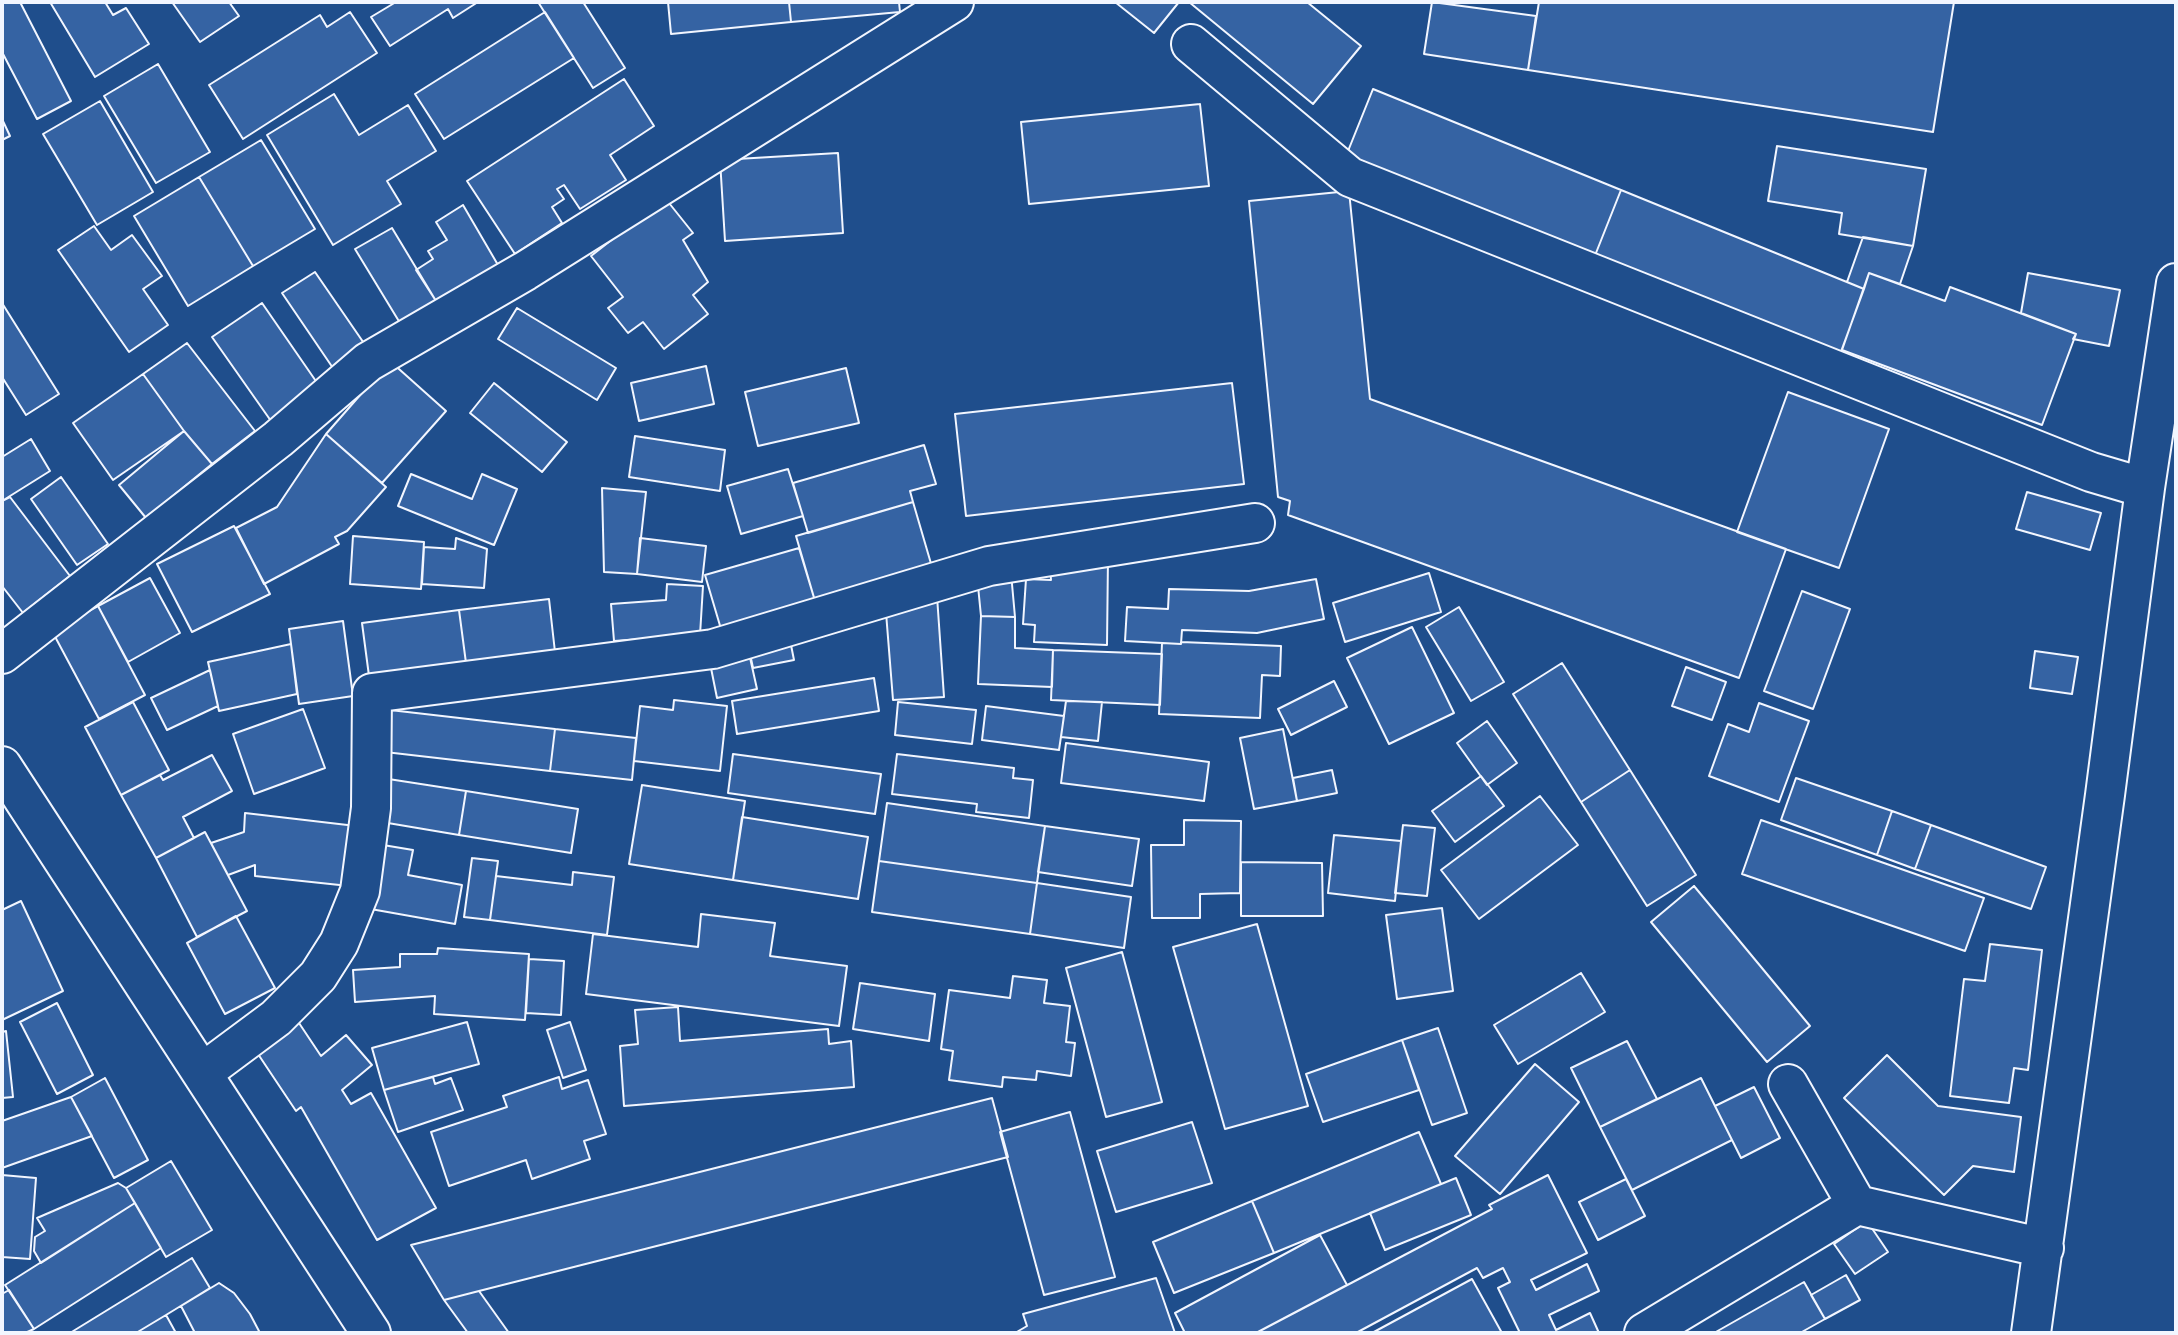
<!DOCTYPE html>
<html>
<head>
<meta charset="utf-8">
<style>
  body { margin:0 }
  #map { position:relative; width:2178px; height:1335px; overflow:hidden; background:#1f4e8c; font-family:Overpass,sans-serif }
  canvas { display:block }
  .frame { position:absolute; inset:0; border:4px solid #f2f6ff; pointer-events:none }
</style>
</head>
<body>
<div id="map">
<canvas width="2178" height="1335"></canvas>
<div class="frame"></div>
</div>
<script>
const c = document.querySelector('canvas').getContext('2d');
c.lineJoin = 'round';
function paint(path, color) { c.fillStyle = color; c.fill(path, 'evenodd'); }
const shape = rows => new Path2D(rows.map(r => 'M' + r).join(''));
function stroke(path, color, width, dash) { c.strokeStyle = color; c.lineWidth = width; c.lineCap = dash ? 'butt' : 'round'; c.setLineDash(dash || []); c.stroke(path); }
const building = shape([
  [2,2,20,2,71,101,37,119,2,52,2,2],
  [50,2,105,2,113,15,126,8,149,44,95,77,50,2],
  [172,2,229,2,239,16,200,42,172,2],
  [396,2,478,2,453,18,448,9,390,46,371,17,396,2],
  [538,2,583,2,625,68,593,88,538,2],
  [668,2,789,2,791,22,671,34,668,2],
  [789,2,899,2,900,12,791,22,789,2],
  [1115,2,1179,2,1154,33,1115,2],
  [1189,2,1307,2,1361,46,1313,104,1189,2],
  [1432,2,1536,16,1528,70,1424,54,1432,2],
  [1539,2,1954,2,1933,132,1528,70,1539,2],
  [350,12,377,53,243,139,209,85,320,15,327,27,350,12],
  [545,12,574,58,444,139,415,94,545,12],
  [158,64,210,152,156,183,104,96,158,64],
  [624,79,654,126,610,155,626,180,580,209,564,185,557,189,564,199,552,207,562,223,515,254,467,181,624,79],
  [1373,89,1621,190,1594,258,1346,156,1373,89],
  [334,94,359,135,408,105,436,151,387,181,401,204,333,245,267,135,334,94],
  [100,101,153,192,97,225,43,134,100,101],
  [1200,104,1209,186,1029,204,1021,122,1200,104],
  [2,119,10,136,2,140,2,119],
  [261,140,315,229,253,266,199,177,261,140],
  [1777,146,1926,169,1913,246,1839,234,1842,213,1768,201,1777,146],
  [838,153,843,233,725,241,720,160,838,153],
  [199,177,253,266,188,306,134,216,199,177],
  [1621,190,1864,289,1839,357,1594,258,1621,190],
  [1349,191,1370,399,1786,549,1739,678,1288,515,1290,501,1278,497,1249,201,1349,191],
  [665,198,693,233,683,240,708,282,693,295,708,314,664,349,643,322,628,333,608,308,623,297,591,256,665,198],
  [463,205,498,265,436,301,416,270,433,259,428,251,447,240,436,222,463,205],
  [94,226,111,250,132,235,162,276,143,289,168,325,129,352,58,250,94,226],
  [392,228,436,301,400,323,355,249,392,228],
  [1863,237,1913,246,1900,284,1869,273,1864,289,1847,282,1863,237],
  [315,272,370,352,337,374,282,293,315,272],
  [1869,273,1945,301,1950,287,2076,334,2042,425,1842,350,1869,273],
  [2028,273,2120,290,2109,346,2073,339,2076,334,2021,313,2028,273],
  [2,303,59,394,26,415,2,377,2,303],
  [262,303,320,387,271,421,212,337,262,303],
  [517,308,616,368,597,400,498,339,517,308],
  [187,343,255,431,212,464,184,431,143,374,187,343],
  [390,361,446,411,382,483,326,434,390,361],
  [706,366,714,404,639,421,631,383,706,366],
  [846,368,859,423,758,446,745,392,846,368],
  [143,374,184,431,113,480,73,423,143,374],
  [494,383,567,442,542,472,470,413,494,383],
  [1232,383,1244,484,966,516,955,414,1232,383],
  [1788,392,1889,429,1839,568,1737,532,1788,392],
  [184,431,212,464,146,518,119,485,184,431],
  [326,434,386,487,347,531,335,537,339,544,264,584,236,528,277,507,326,434],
  [635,436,725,450,720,491,629,477,635,436],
  [31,439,50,471,2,501,2,457,31,439],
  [924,445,936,484,910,491,913,502,808,533,793,483,924,445],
  [788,469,803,516,741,534,727,486,788,469],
  [411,474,472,499,482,474,517,489,494,545,398,506,411,474],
  [61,477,108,544,77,565,31,499,61,477],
  [602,488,646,492,637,574,604,572,602,488],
  [2027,492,2101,513,2090,550,2016,529,2027,492],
  [10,497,70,576,23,613,2,586,2,501,10,497],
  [913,502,932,567,815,601,796,536,913,502],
  [234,526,270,594,192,632,157,564,234,526],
  [353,536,424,542,421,589,350,584,353,536],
  [456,538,487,549,484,588,422,584,424,547,455,549,456,538],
  [640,538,706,546,702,582,637,574,640,538],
  [799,548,815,601,721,629,705,575,799,548],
  [1108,557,1107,645,1034,642,1035,625,1023,624,1026,579,1051,580,1050,567,1108,557],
  [1011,573,1015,617,981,616,977,576,1011,573],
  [1429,573,1441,612,1345,642,1333,603,1429,573],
  [150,578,180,633,128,662,98,606,150,578],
  [1316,579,1324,619,1257,633,1182,630,1181,644,1125,641,1127,607,1168,609,1169,589,1249,591,1316,579],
  [667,584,703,586,700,635,614,641,611,604,666,600,667,584],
  [1802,591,1850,609,1813,709,1764,691,1802,591],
  [937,596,944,697,893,700,885,600,937,596],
  [549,599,555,652,466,663,459,610,549,599],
  [98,606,145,695,99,719,52,631,98,606],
  [1459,607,1504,682,1471,701,1426,627,1459,607],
  [459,610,466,663,369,676,362,623,459,610],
  [981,616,1015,617,1015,648,1053,650,1052,687,978,684,981,616],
  [343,621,353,696,299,704,289,629,343,621],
  [1412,627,1454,713,1389,744,1347,658,1412,627],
  [790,640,794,660,753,668,749,649,790,640],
  [1181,642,1281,646,1280,676,1262,675,1260,718,1159,714,1162,643,1181,644,1181,642],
  [291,644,297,694,219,711,208,662,291,644],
  [747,644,757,689,717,698,708,653,747,644],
  [1053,650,1162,654,1160,705,1051,700,1053,650],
  [2035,651,2078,657,2072,694,2030,688,2035,651],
  [1562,663,1630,770,1581,802,1513,694,1562,663],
  [1686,667,1726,682,1712,720,1672,706,1686,667],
  [210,670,218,706,167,730,151,698,210,670],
  [874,678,879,711,737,734,732,701,874,678],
  [1334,681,1347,707,1291,735,1278,709,1334,681],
  [674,700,727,706,720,771,634,761,640,706,673,710,674,700],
  [1066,701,1102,702,1098,741,1061,737,1066,701],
  [133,702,169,770,121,795,85,727,133,702],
  [898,702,976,710,972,744,895,735,898,702],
  [1759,703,1809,721,1779,802,1709,776,1728,724,1749,732,1759,703],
  [986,706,1064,716,1059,750,982,740,986,706],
  [303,709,325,768,254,794,233,734,303,709],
  [390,710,555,729,550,771,385,752,390,710],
  [1487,721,1517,763,1487,785,1457,743,1487,721],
  [555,729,636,738,632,780,550,771,555,729],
  [1283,729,1297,801,1254,809,1240,738,1283,729],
  [1066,743,1209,762,1204,801,1061,783,1066,743],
  [733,754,881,774,875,814,728,793,733,754],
  [897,754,1014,768,1013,778,1033,780,1029,818,976,812,977,804,892,794,897,754],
  [212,755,232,791,183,817,194,838,156,858,121,795,160,775,163,780,212,755],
  [1332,770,1337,793,1297,801,1293,778,1332,770],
  [1630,770,1696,875,1647,906,1581,802,1630,770],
  [1481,776,1504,806,1455,842,1432,811,1481,776],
  [382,778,466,791,459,835,376,821,382,778],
  [1796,778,1892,811,1877,855,1781,820,1796,778],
  [642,785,745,801,733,880,629,864,642,785],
  [466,791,578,809,571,853,459,835,466,791],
  [1540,796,1578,845,1479,919,1441,870,1540,796],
  [887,803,1045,826,1037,883,879,861,887,803],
  [1892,811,1931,825,1915,869,1877,855,1892,811],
  [245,813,356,826,349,886,255,876,255,865,228,875,211,843,244,832,245,813],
  [742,817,868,837,858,899,733,880,742,817],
  [1184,820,1241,821,1240,893,1200,894,1200,918,1152,918,1151,845,1184,845,1184,820],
  [1761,820,1984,898,1965,951,1742,874,1761,820],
  [1403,825,1435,828,1427,896,1395,893,1403,825],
  [1931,825,2046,867,2031,909,1915,869,1931,825],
  [1045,826,1139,839,1132,886,1038,872,1045,826],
  [205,832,247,911,197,937,156,858,205,832],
  [1334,835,1401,841,1395,901,1328,893,1334,835],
  [377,844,413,850,408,875,462,885,455,924,365,908,377,844],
  [472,858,498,861,490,920,464,917,472,858],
  [879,861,1037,883,1030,934,872,912,879,861],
  [1241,862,1322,863,1323,916,1241,916,1241,862],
  [573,872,614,877,607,935,490,920,496,876,572,885,573,872],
  [1037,883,1131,897,1124,948,1030,934,1037,883],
  [1694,886,1810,1026,1767,1062,1651,922,1694,886],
  [21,901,63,991,2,1020,2,910,21,901],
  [1442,908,1453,991,1397,999,1386,915,1442,908],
  [701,914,775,923,770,956,847,966,839,1026,586,994,593,934,698,947,701,914],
  [236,916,275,988,225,1014,187,943,236,916],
  [1257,924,1308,1106,1225,1129,1173,947,1257,924],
  [1990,944,2042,950,2028,1070,2014,1068,2009,1103,1950,1096,1964,979,1985,981,1990,944],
  [438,948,529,954,525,1020,434,1014,435,996,355,1002,353,970,400,967,400,954,437,954,438,948],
  [1122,952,1162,1102,1106,1117,1066,968,1122,952],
  [529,959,564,961,561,1015,526,1013,529,959],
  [1581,973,1605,1012,1518,1064,1494,1025,1581,973],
  [1013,976,1047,980,1044,1003,1070,1006,1066,1042,1075,1043,1071,1076,1037,1071,1036,1080,1003,1077,1002,1087,949,1080,953,1051,941,1049,949,990,1010,998,1013,976],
  [860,983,935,994,929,1041,853,1029,860,983],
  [57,1003,93,1075,57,1094,20,1022,57,1003],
  [678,1007,680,1041,828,1029,829,1044,851,1041,854,1087,624,1106,620,1046,638,1044,635,1010,678,1007],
  [297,1020,321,1056,346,1035,372,1065,342,1090,351,1104,371,1093,436,1208,377,1240,301,1107,296,1111,254,1048,297,1020],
  [467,1022,479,1064,384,1090,372,1048,467,1022],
  [570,1022,586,1070,563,1078,547,1030,570,1022],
  [1438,1028,1467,1113,1432,1125,1402,1040,1438,1028],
  [6,1031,13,1097,2,1098,2,1032,6,1031],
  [1402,1040,1419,1090,1323,1122,1306,1074,1402,1040],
  [1627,1041,1657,1099,1600,1127,1571,1068,1627,1041],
  [1887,1055,1938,1106,2021,1117,2014,1172,1973,1166,1944,1195,1844,1098,1887,1055],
  [1535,1064,1579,1102,1500,1194,1455,1156,1535,1064],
  [433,1077,435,1084,451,1078,463,1110,398,1132,384,1090,433,1077],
  [559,1077,562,1089,588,1080,606,1134,584,1141,590,1159,532,1179,526,1160,449,1186,431,1132,507,1107,503,1096,559,1077],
  [105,1078,148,1160,114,1178,71,1097,105,1078],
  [1701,1078,1732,1140,1632,1190,1600,1127,1701,1078],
  [1754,1087,1780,1138,1741,1158,1715,1106,1754,1087],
  [71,1097,92,1136,2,1168,2,1121,71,1097],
  [992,1098,1008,1157,479,1291,444,1300,411,1245,992,1098],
  [1070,1112,1115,1277,1044,1295,1000,1132,1070,1112],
  [1192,1122,1212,1183,1116,1212,1097,1151,1192,1122],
  [1419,1132,1441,1184,1274,1253,1252,1201,1419,1132],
  [171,1161,212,1230,166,1257,126,1188,171,1161],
  [2,1175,36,1178,30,1259,2,1257,2,1175],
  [1548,1175,1587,1253,1531,1280,1536,1290,1587,1264,1599,1291,1549,1315,1556,1330,1590,1313,1599,1333,1520,1333,1498,1288,1510,1282,1503,1268,1483,1278,1477,1268,1356,1333,1256,1333,1492,1209,1489,1205,1548,1175],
  [1456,1178,1471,1215,1385,1250,1370,1213,1456,1178],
  [1626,1179,1645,1216,1598,1240,1579,1202,1626,1179],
  [118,1183,126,1188,135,1203,41,1263,34,1251,35,1237,45,1231,37,1218,118,1183],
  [1252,1201,1274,1253,1174,1293,1153,1242,1252,1201],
  [135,1203,161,1248,34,1329,5,1285,135,1203],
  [1867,1221,1888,1252,1855,1274,1834,1244,1867,1221],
  [1320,1235,1347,1285,1256,1333,1185,1333,1175,1313,1320,1235],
  [192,1258,210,1288,166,1315,136,1333,70,1333,192,1258],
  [1846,1275,1860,1300,1825,1319,1811,1295,1846,1275],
  [1156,1278,1175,1333,1015,1333,1027,1326,1023,1314,1156,1278],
  [1472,1279,1502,1333,1372,1333,1472,1279],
  [1804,1282,1825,1319,1800,1333,1714,1333,1804,1282],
  [219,1283,234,1293,250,1314,260,1333,195,1333,181,1306,219,1283],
  [9,1290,34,1329,25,1333,2,1333,2,1294,9,1290],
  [479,1291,509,1333,468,1333,444,1300,479,1291],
  [166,1315,176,1333,136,1333,166,1315]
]);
const minor = shape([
  [1191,44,1350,177,2091,472,2145,488],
  [2,654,278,439,368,362,525,271,954,2],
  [2,766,371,1333],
  [202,1073,276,1018,318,976,339,943,360,891,371,808,372,693,713,649,989,566,1255,523],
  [1788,1084,1857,1205],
  [1644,1333,1857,1205,2044,1248],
  [2031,1333,2105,795,2145,488,2176,283]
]);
paint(building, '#3563a3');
stroke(building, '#f2f6ff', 2);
stroke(minor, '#f2f6ff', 42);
stroke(minor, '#1f4e8c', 38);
</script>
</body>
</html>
